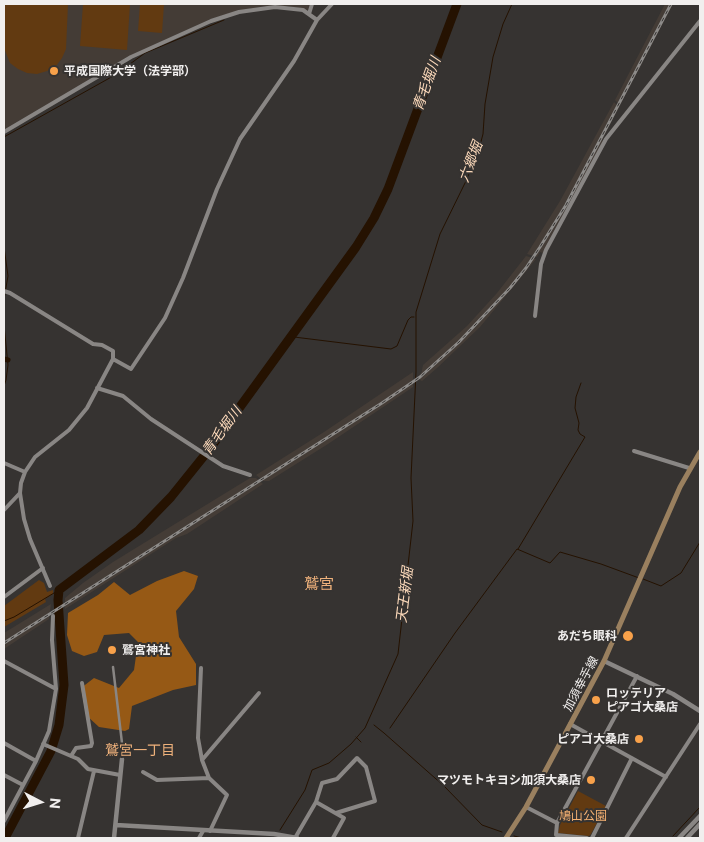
<!DOCTYPE html>
<html>
<head>
<meta charset="utf-8">
<style>
  body { margin:0 }
  #map { position:relative; width:704px; height:842px; overflow:hidden; background:#363331; font-family:"Public Sans",sans-serif }
  canvas { display:block }
  .frame { position:absolute; inset:0; border:5px solid #f1efee; pointer-events:none }
  .north { position:absolute; left:15px; top:777px; width:50px; height:50px; -webkit-text-stroke:4px #363331; paint-order:stroke; rotate:95deg; font-size:14px; font-weight:700; line-height:20px; text-align:center; color:#f1efee }
  .north::after { content:''; display:block; margin:auto; width:18px; height:22px; background:#f1efee; clip-path:polygon(50% 0,100% 100%,50% 72%,0 100%) }
</style>
</head>
<body>
<div id="map">
<canvas width="704" height="842"></canvas>
<div class="frame"></div>
<div class="north">N</div>
</div>
<script>
const c = document.querySelector('canvas').getContext('2d');
c.lineJoin = 'round';
function paint(path, color) { c.fillStyle = color; c.fill(path, 'evenodd'); }
const shape = rows => new Path2D(rows.map(r => 'M' + r).join(''));
function stroke(path, color, width, dash) { c.strokeStyle = color; c.lineWidth = width; c.lineCap = dash ? 'butt' : 'round'; c.setLineDash(dash || []); c.stroke(path); }
function write(font, color, halo, rows, align = 'center') {
  c.font = font + ' "Public Sans","Noto Sans JP",sans-serif'; c.lineWidth = 4; c.setLineDash([]); c.textBaseline = 'middle'; c.strokeStyle = halo; c.fillStyle = color; for (const [text, x, y, turn = 0] of rows) {
    c.save(); c.translate(x, y); c.rotate((+turn || 0) * Math.PI / 180); c.textAlign = isNaN(turn) ? turn : align; if (halo) c.strokeText(text, 0, 0); c.fillText(text, 0, 0); c.restore();
  }
}
const built = shape([
  [4,4,310,4,308,10,288,6,265,6,238,11,211,19,127,57,4,130],
  [665,4,673,4,620,105,615,100],
  [614,102,619,107,602,140,603,141,543,253,540,252,537,257,527,254,560,201],
  [526,256,536,259,480,327,437,368,422,381,420,380,423,365,467,326,497,293],
  [413,372,413,387,328,444,269,481,264,481,256,475,324,432],
  [250,478,256,478,263,484,187,534,176,538,65,609,65,598,83,583,113,562],
  [51,604,49,619,4,649,4,633]
]);
const green = shape([
  [5,4,68,4,66,49,62,58,56,66,47,71,37,74,27,73,18,69,10,63,4,48],
  [83,4,130,4,127,50,80,46],
  [140,4,164,4,162,33,138,31],
  [39,580,44,583,47,592,53,590,53,594,45,599,46,602,4,627,4,606],
  [578,791,606,806,591,834,589,836,558,833,560,825]
]);
const forest = shape([
  [184,571,198,576,194,589,176,611,179,637,196,664,196,685,173,690,132,706,129,729,125,731,99,727,86,715,81,688,94,678,119,688,134,670,138,642,129,633,104,635,97,652,84,656,72,651,67,635,68,613,98,595,114,582,130,595,157,581]
]);
const stream = shape([
  [4,137,115,75,145,53,224,20],
  [4,247,8,276,4,299],
  [4,325,8,365,6,380,4,386],
  [291,335,294,337,391,349,397,346,408,320,411,317,414,317],
  [518,549,585,437,580,434,578,430,579,423,575,408,576,397,581,383],
  [643,579,661,586,681,573,700,542],
  [4,621,14,617,59,590],
  [374,725,384,733,444,786,482,825,502,832],
  [390,728,455,633,517,549,550,563,560,552,601,564,639,578],
  [356,737,361,742],
  [280,830,305,790,312,770,329,763,351,744,365,728,398,654,413,521,411,478,416,372,416,312,440,234,466,181,479,149,483,134,485,104,493,57,503,24,512,4],
  [514,836,522,838],
  [673,836,700,807]
]);
const canal = shape([
  [4,359,8,360]
]);
const river = shape([
  [5,838,51,751,59,725,64,685,58,600,59,590,139,530,171,497,208,451,356,247,374,218,388,189,457,4]
]);
const pedestrian = shape([
  [113,667,122,743,122,759]
]);
const minor = shape([
  [309,14,312,4],
  [4,132,131,57,211,21,239,12,275,7,303,10,317,20],
  [4,291,10,293,93,344,102,345,113,351,113,359,87,408,69,430,35,457,25,472,21,483,20,493,24,519,30,539,50,586],
  [535,316,541,264,546,250,606,139,700,21],
  [113,359,131,369,165,318,183,278,217,189,240,139,294,61,317,20,332,4],
  [97,388,123,396,151,419,223,466,250,475],
  [634,451,689,468],
  [4,463,25,472],
  [4,510,20,493],
  [4,597,43,568],
  [4,661,56,689],
  [201,668,198,738,202,760,209,778,227,795,210,831],
  [570,724,666,777],
  [4,743,36,761],
  [43,744,78,759,88,769,120,775],
  [71,756,76,748,91,746,92,743,82,683],
  [202,760,259,693],
  [143,772,157,780,209,778],
  [4,775,23,785],
  [316,802,322,783,337,779,357,758,366,767,375,801,336,813],
  [526,807,557,823],
  [4,821,36,761,49,731,56,689,52,640,53,616],
  [78,838,94,771],
  [199,838,203,831],
  [295,838,316,802,344,818,333,838],
  [587,838,556,835,557,823,637,676],
  [592,838,632,758],
  [626,838,700,724]
]);
const tertiary = shape([
  [604,661,673,694,700,711],
  [116,825,274,834,297,838],
  [114,838,122,759],
  [679,838,700,816],
  [687,838,700,824]
]);
const secondary = shape([
  [506,838,526,807,604,661,680,487,700,452]
]);
const rail = shape([
  [4,643,382,403,420,377,459,342,510,288,526,268,540,247,566,205,671,4]
]);
const markers = [
  [54,71,5,"#f8a14a"],
  [628,636,6,"#f8a14a"],
  [112,650,5,"#f8a14a"],
  [596,700,5,"#f8a14a"],
  [639,739,5,"#f8a14a"],
  [591,780,5,"#f8a14a"]
];
const poiNames = [
  ["平成国際大学（法学部）",64,71],
  ["あだち眼科",617,636,"right"],
  ["鷲宮神社",122,650],
  ["ロッテリア",606,693],
  ["ピアゴ大桑店",606,707],
  ["ピアゴ大桑店",629,739,"right"],
  ["マツモトキヨシ加須大桑店",581,780,"right"]
];
const streetNames = [
  ["加須幸手線",581,684,-62]
];
const parkNames = [
  ["鳩山公園",583,816]
];
const waterNames = [
  ["青毛堀川",427,84,-70],
  ["六郷堀",471,162,-69],
  ["青毛堀川",222,431,-54],
  ["天王新堀",405,595,-83]
];
const neighbourhoodNames = [
  ["鷲宮一丁目",140,751]
];
const quarterNames = [
  ["鷲宮",319,584]
];
paint(built, '#443c36');
paint(green, '#623a11');
paint(forest, '#965915');
stroke(stream, '#251201', 1);
stroke(canal, '#251201', 5);
stroke(river, '#251201', 9);
stroke(pedestrian, '#898684', 2.5);
stroke(minor, '#898684', 4);
stroke(tertiary, '#898684', 4.5);
stroke(secondary, '#9a805f', 5);
stroke(rail, '#8d8b89', 3);
stroke(rail, '#363331', 1, [4]);
for (const [x, y, r, color] of markers) { const dot = new Path2D(); dot.arc(x, y, r, 0, 2 * Math.PI); c.fillStyle = color; c.fill(dot); stroke(dot, '#363331', 2); }
write('bold 12px', '#f1efee', '#363331', poiNames, 'left');
write('12px', '#f1efee', '#363331', streetNames);
write('12px', '#f5b172', '#363331', parkNames);
write('italic 14px', '#fddabb', '#363331', waterNames);
write('14px', '#eeb17b', '#363331', neighbourhoodNames);
write('15px', '#eeb17b', '#363331', quarterNames);
</script>
</body>
</html>
